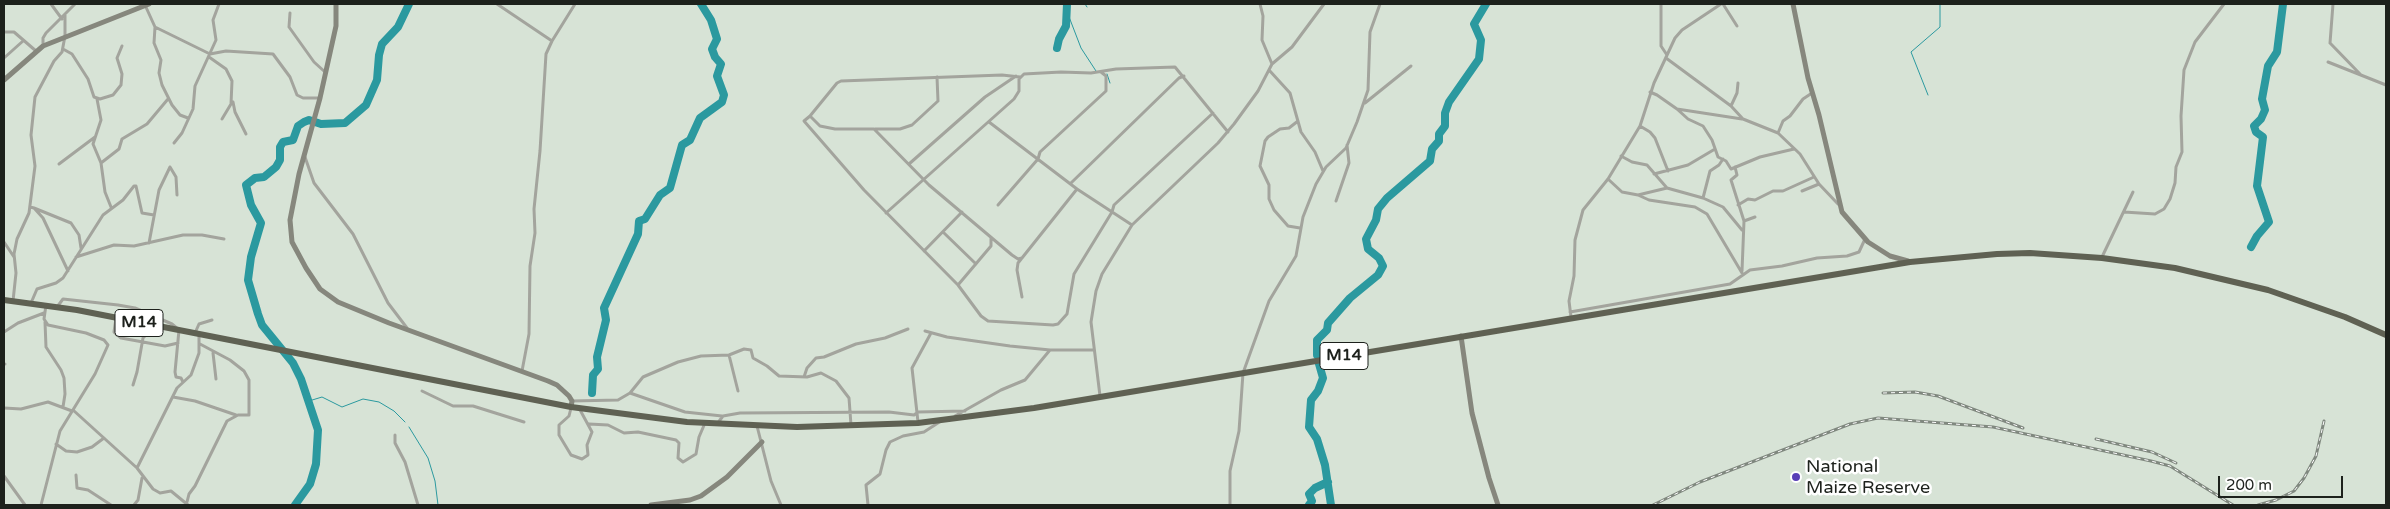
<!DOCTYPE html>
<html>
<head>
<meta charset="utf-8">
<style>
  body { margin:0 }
  #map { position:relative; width:2390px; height:509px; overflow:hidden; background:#d7e3d6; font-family:"Varela Round",sans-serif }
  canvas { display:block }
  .frame { position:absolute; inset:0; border:5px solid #1d211c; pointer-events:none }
  .scale { position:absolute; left:2218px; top:476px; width:125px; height:22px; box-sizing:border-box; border:2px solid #1d211c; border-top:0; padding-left:6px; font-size:15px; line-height:18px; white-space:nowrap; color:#1d211c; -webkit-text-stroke:4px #fff; paint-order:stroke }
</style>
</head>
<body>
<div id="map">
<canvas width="2390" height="509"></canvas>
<div class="frame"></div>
<div class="scale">200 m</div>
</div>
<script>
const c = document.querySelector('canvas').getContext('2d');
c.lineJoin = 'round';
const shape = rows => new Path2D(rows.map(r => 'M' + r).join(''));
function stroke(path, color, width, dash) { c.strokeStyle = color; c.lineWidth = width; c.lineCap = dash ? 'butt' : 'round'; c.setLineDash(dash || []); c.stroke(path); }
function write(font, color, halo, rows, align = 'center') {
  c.font = font + ' "Varela Round",sans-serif'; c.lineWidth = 5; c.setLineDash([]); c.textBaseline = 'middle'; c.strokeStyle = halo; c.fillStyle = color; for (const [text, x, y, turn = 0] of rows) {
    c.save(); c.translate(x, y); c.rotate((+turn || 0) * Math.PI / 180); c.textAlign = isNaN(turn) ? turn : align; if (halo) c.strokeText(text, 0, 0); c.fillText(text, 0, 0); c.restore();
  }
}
const stream = shape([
  [1085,4,1087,7],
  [1066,9,1081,48,1096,71],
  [1107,74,1110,83],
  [1928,95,1911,52,1940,27,1940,4],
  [309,401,322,397,342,407,363,399,379,402,394,411,405,422],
  [409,427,428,458,435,481,438,505]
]);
const river = shape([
  [1057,48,1059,39,1066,26,1067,4],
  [2251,247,2257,236,2269,222,2257,186,2263,137,2256,132,2254,126,2261,119,2265,110,2262,99,2268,66,2277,52,2283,4],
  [1317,355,1317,340,1327,330,1328,323,1350,298,1378,275,1383,266,1379,258,1368,249,1366,239,1376,220,1378,209,1387,198,1430,161,1432,149,1439,141,1439,134,1445,126,1445,113,1449,102,1479,59,1481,40,1474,24,1486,4],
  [1319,364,1323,378,1318,391,1311,400,1309,427,1317,439,1325,465,1331,505],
  [592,393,593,375,598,369,597,357,606,320,604,308,638,234,639,221,645,219,660,195,670,188,682,145,690,140,700,118,722,102,724,95,717,76,721,64,715,57,712,49,717,39,711,20,701,4],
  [295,505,310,484,316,464,318,430,301,379,293,363,262,325,258,314,248,280,251,257,261,223,251,205,246,185,255,178,264,177,276,167,280,160,280,147,283,142,293,140,298,126,304,122,309,120,321,124,345,123,366,105,377,80,379,55,382,44,398,27,409,4],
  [1309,505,1312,501,1309,494,1315,488,1328,482]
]);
const street = shape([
  [51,4,62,19],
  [497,4,552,41],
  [1260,4,1263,16,1262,40,1272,64],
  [1661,4,1661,46,1667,55],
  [1723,4,1737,26],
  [2333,4,2330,43,2361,75],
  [145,5,155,27,210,54,226,51,273,54,290,77,297,95,303,98,319,98],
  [290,13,289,27,314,62,325,72],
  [155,27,154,43,161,60,159,73,162,85,172,105,180,115,188,118],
  [4,32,14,32,36,51],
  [43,46,43,38,46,33,75,4],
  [63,49,72,54,88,79,94,97,100,99,113,95,121,85,122,74,117,58,122,46],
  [209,57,226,69,232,81,231,104,222,119],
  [4,58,23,41],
  [1666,58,1731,106,1743,119,1778,133,1800,154,1819,184,1838,204],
  [2328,62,2386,85],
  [1269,70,1290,93,1301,132,1315,152,1323,171],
  [1650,92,1657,95,1677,109,1742,119],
  [97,99,101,120,93,144,101,163,105,192,111,207],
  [233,102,235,112,246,134],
  [1365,103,1411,66],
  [1731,106,1737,93,1738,83],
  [1677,109,1688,119,1703,126,1712,140,1718,157,1726,161,1731,169,1760,157,1794,149],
  [810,116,837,83,841,81,1002,75,1020,77],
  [1298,121,1289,128,1280,129,1268,137,1265,141,1260,166,1269,185,1269,199,1274,210,1288,226,1300,228],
  [989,122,1077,189,1132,225],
  [1640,126,1650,132,1655,138,1668,171],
  [875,129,900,129,912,125,938,101,937,77],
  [1778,133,1783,121,1790,116,1803,99,1812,93],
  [174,143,182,133,193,109,195,86,216,40,213,20,219,4],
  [1621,156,1632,162,1647,165,1667,188],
  [305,157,314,183,353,234,388,303,407,328],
  [101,163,119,149,122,139,147,124,168,99],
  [59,164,95,137],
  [909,164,985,97,1016,76],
  [170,167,176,177,177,195],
  [1735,167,1737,175,1731,180,1744,221,1742,271],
  [1654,174,1688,165,1715,149],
  [1608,179,1622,192,1638,195,1667,188,1703,198,1723,207,1742,230],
  [1071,183,1179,78,1184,76],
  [1802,191,1819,184],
  [1638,195,1649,200,1695,207,1707,214,1742,273],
  [1703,198,1710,171,1719,165,1723,159],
  [1336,201,1349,163,1347,145],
  [998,205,1038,159,1040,152,1106,91,1106,76,1101,72],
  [1738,205,1748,199,1755,200,1773,191,1783,191,1814,177],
  [30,207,34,208,43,218,68,271],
  [34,208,71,223,79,235,81,248],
  [2124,212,2155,214,2164,209,2170,199,2175,183,2176,167,2182,152,2181,116,2184,70,2195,42,2224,4],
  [886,213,1014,99,1019,91,1019,79,1024,74,1061,72,1091,73,1116,69,1175,67,1228,132],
  [1744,221,1755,217],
  [943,232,976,264],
  [4,242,14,257],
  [149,243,159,190,170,167],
  [924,251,962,212],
  [76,257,114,245,134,246,183,235,202,235,224,239],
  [2102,257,2133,192],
  [1022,258,1018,259,1012,255,929,185,874,129,835,129,820,126,810,116,804,121,864,190,958,285,981,316,988,321,1053,325,1058,324,1067,314,1074,274,1112,212,1114,205,1213,113],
  [958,285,991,246,991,237],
  [1022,297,1017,270,1018,263,1077,189],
  [13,301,16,273,14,254,17,239,29,213,35,166,31,135,35,97,54,61,62,52,65,36,65,15],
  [31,303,37,289,56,283,63,278,103,215,123,200,134,186,136,186,142,213,154,215],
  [57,307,63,299,118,305,135,308,172,324,179,330,175,372,176,377,181,378,183,382],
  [1570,312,1730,284,1750,270,1782,266,1817,258,1847,256,1859,252,1865,239],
  [1571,317,1569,301,1574,276,1575,240,1583,210,1608,179,1640,126,1654,83,1675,38,1682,30,1721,4],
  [116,318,114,332,121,338,165,346,178,343],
  [45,322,46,347,61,370,64,378,65,394,63,407],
  [925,331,947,337,1010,346,1050,350,1093,350],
  [4,332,18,323,44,313],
  [195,333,199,324,212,320],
  [213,353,216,379],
  [729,355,738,391],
  [4,364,5,364],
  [522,371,529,334,530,266,535,233,534,209,540,151,546,54,552,41,575,4],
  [804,377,807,368,816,358,824,357,856,344,885,338,908,329],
  [133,385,137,372,143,338,148,333,150,325],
  [422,391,453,406,473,406,524,422],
  [630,393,685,412,722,416],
  [1100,396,1091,322,1096,291,1102,274,1132,225,1218,143,1234,124,1258,91,1272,64,1292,47,1324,4],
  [173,397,195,401,236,415],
  [572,401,618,400,630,393,643,377,678,362,701,356,729,355,744,349,751,350,753,358,767,366,779,376,807,377,821,373,836,381,849,398,851,425],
  [4,408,21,409,48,402,72,411],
  [571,408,569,416,559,425,559,435,571,455,582,459,588,455,587,445,592,432,579,408],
  [73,410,137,468,153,489,160,493,171,491,188,505],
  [955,416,1001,390,1025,380,1050,350],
  [918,422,912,368,931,333],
  [589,424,608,425,624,433,638,432,676,440,679,443,678,458,683,462,696,454,699,437,705,423],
  [717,424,723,416,740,413,889,412,914,415,918,412,965,411],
  [757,426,771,481,781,505],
  [395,435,395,443,405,462,418,505],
  [56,444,66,451,77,452,92,447,104,438],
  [137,468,177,388,191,375,199,353,199,334],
  [76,475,77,488,88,490,111,505],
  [4,476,25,505],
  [187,502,189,494,195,486,227,421,238,415,249,415,249,380,244,371,230,360,200,344],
  [41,505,60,431,95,374,108,345,104,340,86,333,48,325,44,319,46,305],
  [134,505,138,500,142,478],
  [868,505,866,485,880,474,886,450,890,442,903,436,924,432,941,421],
  [1230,505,1230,471,1239,431,1243,373,1269,301,1296,256,1303,217,1316,184,1326,167,1346,148,1357,122,1368,90,1370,32,1380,4]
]);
const secondary = shape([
  [336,4,336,26,320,98,299,174,290,220,292,242,306,268,320,289,338,302,389,323,548,381,557,385,569,396,572,401,571,407],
  [1793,4,1808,78,1819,115,1842,212,1868,242,1890,256,1908,261],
  [4,80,43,46,149,4],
  [1461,336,1472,413,1489,478,1498,505],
  [651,505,690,500,701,496,727,477,762,442]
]);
const highway = shape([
  [4,300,77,310,571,407,687,422,797,427,918,423,1034,408,1910,262,1997,254,2030,253,2102,258,2175,268,2268,290,2345,317,2386,335]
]);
const rail = shape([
  [1883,393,1915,392,1938,396,2023,428],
  [2096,439,2152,452,2176,463],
  [1653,505,1700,482,1850,424,1878,418,1993,427,2151,461,2170,466,2233,505],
  [2258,505,2276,500,2294,491,2304,478,2316,456,2324,421]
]);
const markers = [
  [1796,477,5,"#583fb7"]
];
const shields = [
  [139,323,48],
  [1344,356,48]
];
const shieldNames = [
  ["M14",139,323],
  ["M14",1344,356]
];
const poiNames = [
  ["National",1806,467],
  ["Maize Reserve",1806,488]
];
stroke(stream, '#2b999f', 1);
stroke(river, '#2b999f', 8);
stroke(street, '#a3a49d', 3);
stroke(secondary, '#86877d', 5);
stroke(highway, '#5f6153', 6);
stroke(rail, '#80887f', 3);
stroke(rail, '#fff', 1, [4]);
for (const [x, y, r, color] of markers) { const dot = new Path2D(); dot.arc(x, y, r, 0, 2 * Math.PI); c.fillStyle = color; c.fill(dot); stroke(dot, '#fff', 2); }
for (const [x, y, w] of shields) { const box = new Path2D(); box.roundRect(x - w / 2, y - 13.5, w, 27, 4); c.fillStyle = '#fff'; c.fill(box); stroke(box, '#1d211c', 1); }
write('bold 16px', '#1d211c', null, shieldNames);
write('18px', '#1d211c', '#fff', poiNames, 'left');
</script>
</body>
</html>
